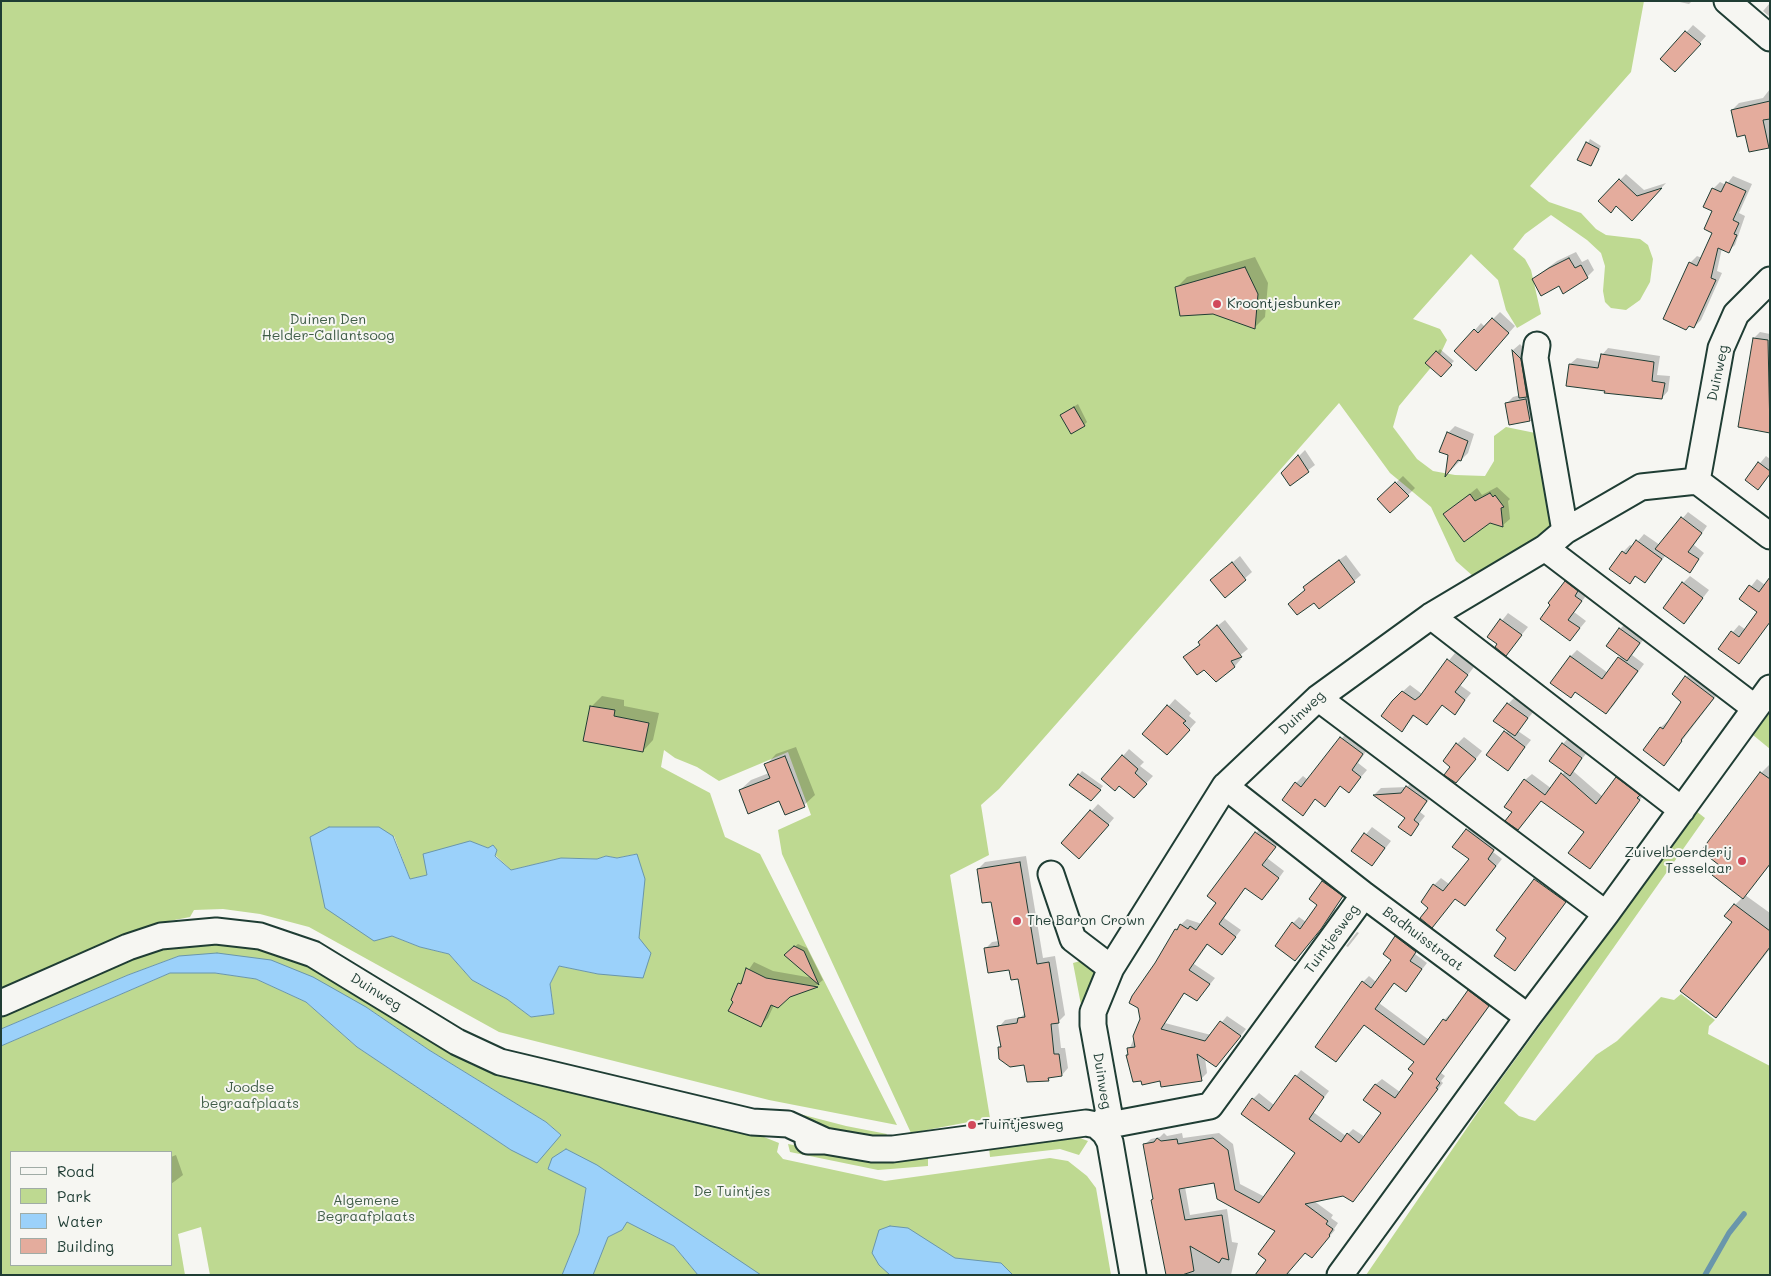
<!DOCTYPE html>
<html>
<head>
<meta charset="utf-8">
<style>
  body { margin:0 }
  #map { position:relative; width:1771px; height:1276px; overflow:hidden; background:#f6f6f2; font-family:Mali,sans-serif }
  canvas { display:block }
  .frame { position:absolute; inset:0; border:2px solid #1f3d34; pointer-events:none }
  .legend { position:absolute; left:10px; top:1151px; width:162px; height:115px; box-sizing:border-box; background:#f6f6f2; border:1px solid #a0aca6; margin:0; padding:6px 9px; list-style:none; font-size:15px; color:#1f3d34 }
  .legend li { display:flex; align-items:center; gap:10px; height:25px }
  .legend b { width:25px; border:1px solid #a0aca6 }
</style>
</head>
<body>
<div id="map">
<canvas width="1771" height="1276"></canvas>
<div class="frame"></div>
<ul class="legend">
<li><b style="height:6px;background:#f6f6f2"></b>Road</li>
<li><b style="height:14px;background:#bed991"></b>Park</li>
<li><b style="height:14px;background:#9bd1fa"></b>Water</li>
<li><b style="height:14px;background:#e4ac9d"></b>Building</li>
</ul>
</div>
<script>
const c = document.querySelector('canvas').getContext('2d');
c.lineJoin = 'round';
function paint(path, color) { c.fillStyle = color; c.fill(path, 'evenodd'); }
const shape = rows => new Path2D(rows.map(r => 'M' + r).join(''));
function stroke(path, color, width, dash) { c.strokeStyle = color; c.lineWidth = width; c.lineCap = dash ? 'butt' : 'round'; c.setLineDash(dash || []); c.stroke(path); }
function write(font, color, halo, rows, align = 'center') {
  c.font = font + ' Mali,sans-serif'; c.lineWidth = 4; c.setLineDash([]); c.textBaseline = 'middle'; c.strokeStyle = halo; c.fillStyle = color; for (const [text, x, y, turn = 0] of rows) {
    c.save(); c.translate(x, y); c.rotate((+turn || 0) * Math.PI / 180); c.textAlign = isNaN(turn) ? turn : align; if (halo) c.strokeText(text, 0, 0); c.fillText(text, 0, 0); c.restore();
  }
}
const green = shape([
  [1,1,1644,1,1631,72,1530,186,1549,202,1581,213,1596,229,1606,235,1640,239,1648,245,1653,259,1650,282,1640,300,1626,310,1611,308,1605,302,1603,291,1605,266,1601,253,1587,240,1551,215,1525,234,1513,249,1525,259,1531,270,1541,314,1517,328,1506,310,1498,280,1471,254,1413,319,1440,329,1447,340,1438,359,1399,406,1393,427,1417,459,1433,471,1455,475,1485,476,1494,461,1494,436,1506,427,1545,435,1555,526,1474,577,1456,561,1431,507,1390,473,1339,403,999,789,981,805,989,855,950,875,990,1118,911,1133,782,854,778,830,811,815,788,752,719,781,697,767,675,758,664,750,661,767,710,793,725,837,760,854,897,1125,769,1100,499,1032,309,927,260,914,223,909,194,910,190,917,159,923,120,938,1,992],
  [394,836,410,879,427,875,469,841,488,848,511,870,561,858,597,859,606,856,617,858,636,854,640,911,639,938,598,974,559,966,550,984,554,1014,531,1017,507,999,472,980,449,954,420,947,392,936],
  [1770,712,1770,749,1753,735],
  [1696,811,1705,818,1504,1103,1519,1116,1535,1121,1596,1055,1617,1041,1661,997,1674,1000,1681,994,1715,1020,1709,1026,1708,1034,1770,1066,1770,1275,1366,1275,1491,1093],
  [196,941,270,949,329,974,472,1065,513,1079,581,1090,764,1137,779,1143,777,1152,783,1159,885,1181,1050,1158,1068,1161,1087,1176,1096,1188,1111,1275,749,1275,564,1150,549,1169,586,1187,579,1233,562,1275,210,1275,201,1227,178,1234,185,1275,1,1275,1,1046,170,973,215,973,256,979,306,1002,357,1047,511,1150,560,1134,546,1122,429,1050,366,1007,179,956,128,975,1,1029,1,1014,123,960,157,948],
  [11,1152,171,1152,171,1265,11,1265],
  [1084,960,1094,968,1096,975,1082,1010,1073,963],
  [796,1113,846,1126,887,1134,885,1137,858,1136,793,1121],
  [1068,1137,1080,1138,1088,1141,1079,1155,1060,1149,990,1157,989,1147],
  [788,1144,857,1157,928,1156,928,1166,878,1170,790,1152],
  [626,1221,674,1246,698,1275,593,1275,597,1261,608,1237,622,1230]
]);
const water = shape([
  [329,827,379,827,393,836,410,879,427,875,423,854,470,841,488,848,493,845,497,850,495,856,511,870,561,858,597,859,606,856,617,858,637,854,645,879,639,938,651,953,643,978,598,974,559,966,550,984,554,1014,531,1017,507,999,472,980,449,954,420,947,392,936,374,941,325,908,310,837,329,827],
  [217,953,271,960,313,977,366,1007,429,1050,546,1122,561,1135,537,1163,511,1150,357,1047,306,1002,256,979,215,973,170,973,1,1046,1,1029,128,975,179,956,217,953],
  [566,1149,597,1165,761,1275,698,1275,674,1246,627,1222,622,1230,608,1237,593,1275,562,1275,579,1233,586,1188,548,1169,552,1158,566,1149],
  [890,1226,908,1228,955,1258,1001,1263,1013,1275,890,1275,879,1265,872,1253,879,1230,890,1226]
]);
const shadow = shape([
  [1675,1,1692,1,1689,4],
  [1770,3,1770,17,1763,11],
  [1693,25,1706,36,1682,64,1662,59],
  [1770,89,1770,145,1768,146,1746,133,1732,110,1739,103,1763,98],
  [1590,139,1601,146,1591,165,1579,160],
  [1626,174,1644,190,1666,183,1638,213,1600,201],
  [1733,176,1752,184,1739,213,1745,216,1735,245,1728,251,1722,248,1717,271,1722,273,1701,320,1694,327,1690,263,1697,256,1702,258,1714,233,1713,189,1720,182,1726,185],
  [1576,252,1582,262,1588,259,1594,270,1587,277,1559,284,1533,279,1557,261],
  [1255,257,1268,283,1265,317,1254,328,1177,287,1187,277],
  [1500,312,1515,326,1483,362,1475,330,1481,323,1485,327],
  [1760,332,1770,334,1770,431,1754,338],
  [1520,344,1527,352,1536,413,1529,420,1506,404,1513,397,1520,395,1513,350],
  [1608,348,1660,356,1657,375,1670,376,1668,391,1662,398,1606,389,1570,364,1577,358,1601,362,1602,355],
  [1440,349,1454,361,1441,375,1427,362],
  [1078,404,1087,422,1084,425,1061,415],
  [1455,426,1474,434,1468,453,1447,474,1448,433],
  [1305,450,1315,465,1290,484,1299,456],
  [1766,456,1770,459,1770,475,1758,488,1747,479],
  [1403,476,1415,488,1408,495,1379,499],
  [1497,487,1510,499,1508,501,1510,519,1503,525,1445,514,1477,488,1482,495],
  [1688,512,1707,526,1694,545,1704,553,1690,571,1666,555,1645,581,1637,575,1630,583,1611,569,1623,552,1630,545,1633,547,1644,534,1660,545],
  [1346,555,1361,575,1354,581,1306,590,1304,587,1311,580],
  [1240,556,1252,572,1225,596,1219,574],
  [1572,575,1588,593,1574,612,1586,621,1570,640,1542,619],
  [1690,576,1709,590,1684,622,1683,583],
  [1757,579,1765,585,1770,622,1719,648,1739,625,1746,630,1759,612,1741,599],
  [1508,613,1528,627,1506,654,1498,644,1489,637],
  [1225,620,1248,649,1239,656,1241,659,1235,666,1216,681,1204,668,1185,657,1201,644,1206,635],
  [1627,622,1646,636,1632,655,1644,664,1613,706,1606,712,1576,691,1571,696,1570,657,1577,650,1608,673,1621,656,1620,629],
  [1455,653,1474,667,1460,685,1471,693,1455,713,1443,704,1427,724,1415,715,1402,730,1400,694,1410,685,1422,694],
  [1693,671,1720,691,1664,764,1645,750,1661,727,1668,721,1669,722,1683,701,1686,677],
  [602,696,624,700,624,706,659,713,653,740,643,751,592,706],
  [1515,697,1534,711,1518,731,1531,740,1507,770,1488,755,1508,730,1508,704],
  [1175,699,1191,713,1189,716,1196,722,1174,747,1144,734],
  [1348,731,1369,747,1358,763,1367,770,1349,791,1341,785,1325,805,1316,798,1303,814,1296,783,1303,776,1308,780],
  [1464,737,1482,751,1463,775,1452,766,1457,744],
  [1569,737,1588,751,1573,771,1603,797,1623,771,1645,793,1596,861,1586,831,1542,800,1524,822,1513,812,1525,780,1532,774,1552,789,1565,771,1563,744],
  [796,747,815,795,804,805,740,790,751,780,769,773,766,765,776,754],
  [1129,749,1144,762,1140,766,1153,776,1140,790,1123,756],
  [1770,764,1770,865,1745,895,1770,913,1770,949,1716,1017,1734,922,1735,905,1743,897,1721,865,1761,773],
  [1082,771,1103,786,1091,800,1071,785],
  [1414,780,1433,794,1420,812,1425,816,1411,834,1407,818,1374,795,1381,788,1407,787],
  [1098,804,1114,818,1086,851,1063,843],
  [1473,824,1500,843,1493,852,1502,859,1471,898,1456,898,1429,908,1422,902,1434,885,1441,878,1449,884,1470,859,1467,830],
  [1262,827,1281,841,1267,858,1284,871,1268,893,1246,887,1224,918,1241,930,1222,954,1208,944,1194,964,1215,978,1197,1000,1185,992,1165,1023,1211,1035,1227,1016,1246,1029,1222,1060,1205,1058,1207,1073,1201,1079,1161,1080,1127,1055,1142,1019,1156,963,1176,929,1187,919,1202,924,1218,903,1256,833],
  [1372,827,1391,841,1372,865,1353,850],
  [1026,856,1043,958,1055,956,1065,1015,1058,1022,1061,1048,1065,1048,1068,1068,1062,1075,1051,1077,1048,1080,999,1048,1002,1045,999,1027,1005,1020,1021,1017,1025,1013,1019,978,985,949,992,942,999,941,992,900,978,869,985,862],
  [1541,873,1571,895,1515,969,1508,938,1535,880],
  [1330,875,1348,889,1334,909,1336,910,1295,959,1293,923,1299,917,1306,922,1319,905,1323,882],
  [1402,931,1421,946,1415,954,1427,963,1406,990,1395,982,1379,1003,1429,1040,1444,1020,1450,1014,1452,1016,1475,985,1494,1000,1441,1073,1445,1076,1441,1081,1443,1083,1377,1168,1363,1190,1352,1201,1343,1195,1314,1201,1333,1215,1331,1218,1338,1223,1334,1229,1335,1230,1318,1250,1306,1251,1281,1266,1292,1275,1256,1275,1267,1259,1277,1231,1215,1182,1185,1187,1190,1215,1227,1209,1232,1242,1238,1243,1231,1275,1166,1275,1145,1144,1151,1139,1160,1137,1164,1133,1167,1136,1182,1133,1183,1138,1219,1133,1233,1144,1240,1184,1265,1197,1297,1153,1253,1099,1259,1093,1274,1105,1301,1070,1329,1091,1313,1112,1346,1136,1353,1129,1365,1137,1383,1113,1365,1100,1376,1084,1382,1079,1400,1092,1415,1073,1415,1061,1364,1024,1363,982,1369,976,1376,982,1393,960,1396,937],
  [1357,932,1359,933,1348,947,1346,946],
  [798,944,807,948,823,980,817,985,789,996,774,1005,768,1018,761,1025,735,1001,739,984,754,962,773,971,813,978,788,952],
  [176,1155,183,1175,171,1184,171,1157]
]);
const stream = shape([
  [1705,1275,1729,1233,1744,1214]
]);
const building = shape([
  [1685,31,1701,44,1675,72,1660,59,1685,31],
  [1770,101,1770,119,1763,120,1769,148,1749,152,1745,135,1737,137,1731,110,1770,101],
  [1586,142,1599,149,1591,166,1577,160,1586,142],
  [1619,179,1637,196,1662,188,1632,221,1616,206,1611,213,1598,201,1619,179],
  [1726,182,1746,191,1733,220,1739,223,1734,234,1737,235,1729,253,1718,248,1711,278,1716,280,1694,328,1689,326,1686,330,1663,319,1689,262,1697,266,1712,233,1704,229,1712,211,1703,207,1712,188,1721,192,1726,182],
  [1569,258,1575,268,1581,265,1588,278,1563,294,1559,286,1541,296,1532,279,1549,268,1569,258],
  [1245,267,1258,294,1255,329,1213,314,1180,316,1175,287,1245,267],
  [1492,318,1509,333,1476,371,1454,351,1474,329,1478,333,1492,318],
  [1753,338,1768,340,1770,433,1738,427,1753,338],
  [1512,350,1521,359,1527,397,1519,398,1512,350],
  [1436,351,1452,365,1441,377,1425,363,1436,351],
  [1601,354,1654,362,1652,381,1665,383,1662,399,1604,393,1605,391,1566,386,1569,364,1598,368,1601,354],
  [1526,399,1530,421,1509,425,1505,403,1526,399],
  [1074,407,1085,426,1071,434,1060,415,1074,407],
  [1447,432,1468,441,1461,461,1458,460,1445,477,1448,455,1439,452,1447,432],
  [1298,455,1309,472,1290,486,1281,473,1298,455],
  [1758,462,1770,471,1770,474,1758,490,1745,480,1758,462],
  [1395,482,1409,496,1390,513,1377,499,1395,482],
  [1490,493,1493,497,1495,495,1504,507,1501,508,1503,527,1490,523,1464,542,1443,514,1470,494,1475,501,1490,493],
  [1681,517,1702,533,1688,552,1699,559,1690,573,1655,549,1681,517],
  [1636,540,1662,559,1645,583,1635,576,1630,584,1609,569,1622,551,1626,554,1636,540],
  [1339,560,1355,582,1319,609,1314,603,1297,615,1288,604,1305,590,1303,587,1339,560],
  [1232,562,1246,580,1225,598,1210,580,1232,562],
  [1770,577,1770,622,1739,664,1718,649,1731,631,1739,637,1757,612,1739,599,1749,585,1759,592,1770,577],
  [1565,581,1578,591,1575,596,1582,601,1568,620,1580,628,1570,641,1540,619,1550,605,1548,603,1565,581],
  [1682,582,1703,598,1684,624,1663,608,1682,582],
  [1500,619,1522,635,1506,656,1495,647,1497,644,1487,637,1500,619],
  [1217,625,1242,657,1231,661,1235,667,1216,682,1204,670,1197,675,1183,657,1200,645,1198,642,1217,625],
  [1619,628,1640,643,1627,661,1606,646,1619,628],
  [1570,656,1602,679,1618,657,1638,671,1606,714,1575,692,1571,698,1550,683,1570,656],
  [1447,659,1468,675,1455,692,1465,700,1455,715,1442,705,1427,725,1413,715,1402,732,1381,716,1392,701,1402,691,1415,700,1420,696,1447,659],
  [1685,676,1714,698,1681,740,1682,741,1664,766,1643,750,1660,727,1663,729,1681,702,1672,694,1685,676],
  [1507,703,1528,718,1515,736,1493,721,1507,703],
  [1167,705,1186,721,1183,723,1190,730,1167,755,1142,734,1167,705],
  [590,706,615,710,614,716,649,723,643,752,583,741,590,706],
  [1504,731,1525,747,1508,771,1486,755,1504,731],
  [1340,737,1363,754,1352,770,1361,777,1349,793,1340,786,1325,807,1315,799,1303,816,1282,800,1295,782,1301,787,1340,737],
  [1456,743,1476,759,1456,783,1444,775,1450,767,1443,761,1456,743],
  [1562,743,1582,758,1570,776,1549,761,1562,743],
  [1122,755,1138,769,1135,773,1147,784,1134,798,1119,786,1115,791,1101,779,1122,755],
  [785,756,805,807,785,815,779,801,748,814,739,790,770,778,764,764,785,756],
  [1760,772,1770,779,1770,864,1743,899,1712,875,1719,865,1701,851,1760,772],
  [1561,773,1596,804,1616,777,1640,795,1637,798,1640,800,1590,869,1568,853,1584,832,1541,801,1518,830,1505,821,1512,812,1504,807,1524,779,1545,795,1561,773],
  [1078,774,1101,790,1091,801,1069,785,1078,774],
  [1406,786,1427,801,1414,820,1419,824,1411,836,1398,827,1405,818,1373,795,1401,793,1406,786],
  [1090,810,1109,825,1079,859,1061,843,1090,810],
  [1466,829,1494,850,1488,859,1496,866,1465,906,1455,899,1432,928,1420,918,1428,908,1421,902,1433,884,1443,891,1469,859,1452,847,1466,829],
  [1255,832,1276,847,1262,865,1279,878,1262,900,1245,888,1219,924,1236,937,1222,955,1207,944,1189,970,1210,984,1197,1001,1184,993,1161,1029,1205,1041,1220,1021,1241,1036,1216,1067,1197,1054,1202,1081,1161,1087,1160,1081,1142,1085,1141,1081,1133,1082,1126,1055,1128,1055,1127,1048,1135,1047,1133,1036,1140,1019,1138,1008,1129,1003,1132,996,1155,963,1175,929,1177,930,1180,924,1188,929,1190,926,1196,930,1216,903,1207,896,1255,832],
  [1364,833,1385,848,1372,866,1351,851,1364,833],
  [1020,862,1037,964,1049,962,1059,1023,1051,1024,1054,1054,1059,1054,1062,1076,1048,1078,1049,1081,1027,1082,1024,1065,1010,1067,999,1059,998,1047,1001,1047,997,1026,1017,1023,1018,1018,1025,1017,1018,979,1011,980,1009,970,988,973,984,948,999,946,991,902,982,903,977,869,1020,862],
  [1534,879,1566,902,1515,971,1494,956,1506,938,1496,930,1534,879],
  [1322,881,1343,896,1321,929,1295,961,1275,946,1292,922,1300,929,1317,905,1309,899,1322,881],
  [1734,904,1770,931,1770,947,1716,1018,1680,991,1732,922,1724,916,1734,904],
  [1395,936,1416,952,1410,961,1422,969,1406,992,1394,983,1375,1009,1424,1045,1443,1019,1446,1021,1468,990,1489,1006,1436,1079,1440,1083,1436,1088,1438,1089,1353,1202,1343,1196,1305,1204,1328,1221,1326,1224,1333,1229,1329,1235,1330,1236,1312,1258,1305,1253,1286,1275,1255,1275,1266,1260,1258,1254,1275,1231,1217,1199,1214,1183,1179,1189,1185,1220,1222,1215,1229,1260,1222,1258,1219,1263,1190,1246,1194,1271,1182,1275,1166,1275,1151,1200,1153,1199,1143,1144,1154,1142,1157,1138,1161,1141,1177,1139,1178,1144,1213,1138,1228,1150,1235,1190,1259,1203,1295,1153,1241,1114,1252,1098,1269,1111,1295,1075,1324,1097,1309,1119,1341,1142,1347,1133,1359,1143,1381,1113,1363,1100,1375,1084,1395,1098,1413,1073,1408,1069,1414,1062,1364,1025,1336,1062,1315,1047,1362,981,1371,988,1391,960,1383,954,1395,936],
  [794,946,804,951,819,985,784,955,794,946],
  [746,968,766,978,818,987,790,997,778,1008,771,1005,761,1027,728,1011,733,1002,731,1000,738,983,741,984,746,968]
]);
const minor = shape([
  [1727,1,1770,38],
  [1537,345,1535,358,1565,531],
  [1697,481,1721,348,1736,314,1770,280],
  [1545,548,1755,708],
  [1431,616,1682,810],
  [1318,698,1606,914],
  [1225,786,1364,895,1528,1017],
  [1051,874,1073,939,1111,968],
  [1,1003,128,947,161,936,216,931,260,936,313,954,457,1042,500,1062,752,1122,788,1124,825,1141],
  [1099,1127,1109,1114,1093,1025,1093,1012,1111,968,1225,786,1318,698,1431,616,1545,548,1565,531,1641,487,1697,481,1770,536],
  [1099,1127,1210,1106,1364,895],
  [808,1141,825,1141,872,1149,893,1149,1086,1123,1096,1125,1105,1133,1110,1142,1133,1275],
  [1340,1275,1528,1017,1606,914,1770,688]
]);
const markers = [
  [1217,304,5,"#d1495b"],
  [1742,861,5,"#d1495b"],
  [1017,921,5,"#d1495b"],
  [972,1125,5,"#d1495b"]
];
const poiNames = [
  ["Kroontjesbunker",1227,304],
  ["Zuivelboerderij",1732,853,"right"],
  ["Tesselaar",1732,869,"right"],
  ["The Baron Crown",1027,921],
  ["Tuintjesweg",982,1125]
];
const parkNames = [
  ["Duinen Den",328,320],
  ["Helder-Callantsoog",328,336],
  ["Joodse",250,1088],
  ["begraafplaats",250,1104],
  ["De Tuintjes",732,1192],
  ["Algemene",366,1201],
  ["Begraafplaats",366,1217]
];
const streetNames = [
  ["Duinweg",1718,373,-78],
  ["Duinweg",1302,713,-43],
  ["Tuintjesweg",1332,939,-54],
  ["Badhuisstraat",1423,939,37],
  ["Duinweg",376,992,32],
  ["Duinweg",1102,1081,81]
];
paint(green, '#bed991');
paint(water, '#9bd1fa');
stroke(water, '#6996ab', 1);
paint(shadow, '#0003');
stroke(stream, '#6996ab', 5.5);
paint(building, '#e4ac9d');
stroke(building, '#1f3d34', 1);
stroke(minor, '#1f3d34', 29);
stroke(minor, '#f6f6f2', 25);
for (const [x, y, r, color] of markers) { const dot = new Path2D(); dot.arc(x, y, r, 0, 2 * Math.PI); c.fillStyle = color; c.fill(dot); stroke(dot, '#f6f6f2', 2); }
write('14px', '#1f3d34', '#f6f6f2', poiNames, 'left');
write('14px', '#3f5c47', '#f6f6f2', parkNames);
write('14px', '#1f3d34', '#f6f6f2', streetNames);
</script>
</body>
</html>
